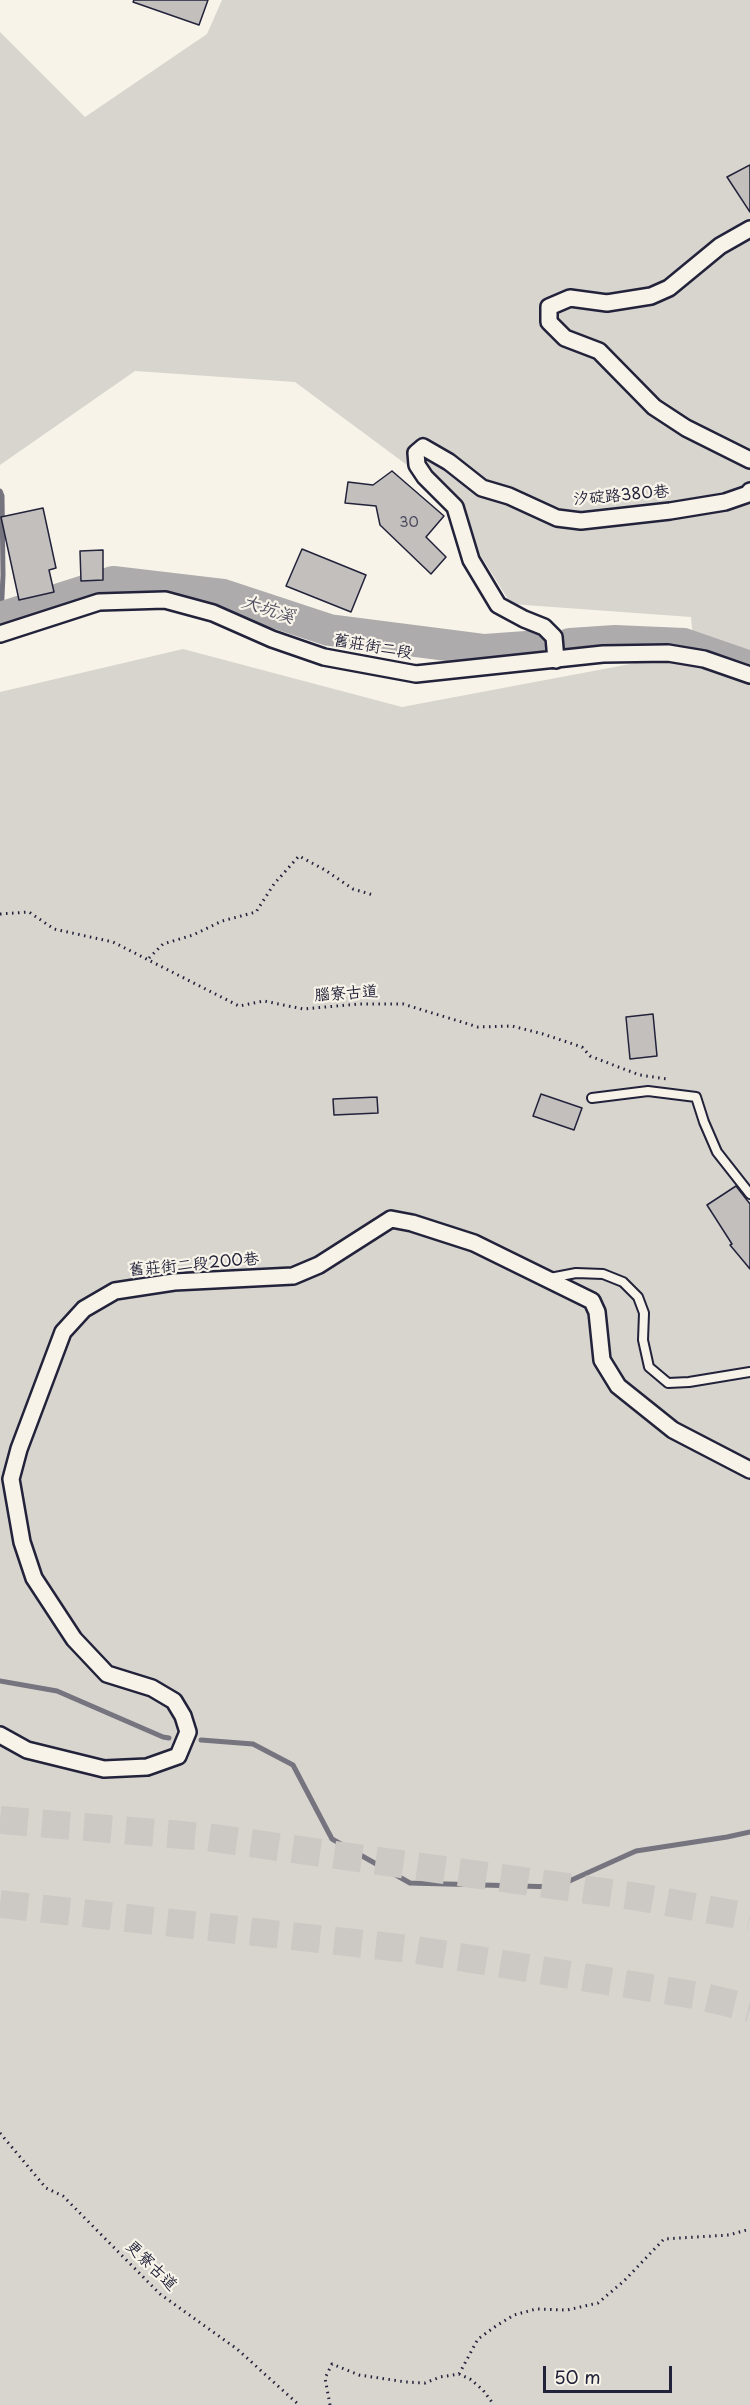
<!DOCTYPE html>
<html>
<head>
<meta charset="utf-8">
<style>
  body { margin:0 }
  #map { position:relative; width:750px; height:2405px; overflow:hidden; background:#f7f3e8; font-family:"Playpen Sans",sans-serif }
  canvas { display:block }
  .scale { position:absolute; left:543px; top:2366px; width:129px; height:27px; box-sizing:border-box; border:3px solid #22223b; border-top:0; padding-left:8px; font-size:18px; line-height:21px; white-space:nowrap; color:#22223b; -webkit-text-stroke:4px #f7f3e8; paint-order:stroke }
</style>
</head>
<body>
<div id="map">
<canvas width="750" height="2405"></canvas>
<div class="scale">50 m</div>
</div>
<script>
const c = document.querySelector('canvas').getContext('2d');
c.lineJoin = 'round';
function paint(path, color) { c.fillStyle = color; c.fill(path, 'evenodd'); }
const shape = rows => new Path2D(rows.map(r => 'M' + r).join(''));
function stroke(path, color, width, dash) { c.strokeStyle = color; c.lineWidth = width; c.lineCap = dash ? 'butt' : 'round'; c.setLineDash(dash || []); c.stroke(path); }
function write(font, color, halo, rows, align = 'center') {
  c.font = font + ' "Playpen Sans","LXGW WenKai TC",sans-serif'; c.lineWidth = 4.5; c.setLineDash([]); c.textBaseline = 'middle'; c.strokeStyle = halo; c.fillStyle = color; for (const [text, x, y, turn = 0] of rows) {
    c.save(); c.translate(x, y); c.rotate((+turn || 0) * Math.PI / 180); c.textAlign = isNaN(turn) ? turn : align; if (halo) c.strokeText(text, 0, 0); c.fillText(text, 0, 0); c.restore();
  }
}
const green = shape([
  [222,0,750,0,750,2405,0,2405,0,692,183,649,402,707,694,652,691,617,511,604,438,488,295,382,135,371,0,465,0,32,85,117,207,34]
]);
const stream = shape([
  [0,491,2,496,3,575,1,618],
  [0,1681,57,1691,163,1737,169,1738],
  [201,1740,253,1744,293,1765,332,1839,410,1883,556,1887,636,1851,727,1837,750,1832]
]);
const river = shape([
  [0,618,113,582,223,595,329,630,485,650,540,646],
  [570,644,615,641,684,644,750,667]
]);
const building = shape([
  [134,0,208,0,199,25,133,2,134,0],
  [750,165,750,212,727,177,750,165],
  [392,471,444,516,426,537,446,557,431,574,380,525,376,506,345,503,348,482,373,485,392,471],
  [43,508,56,568,49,570,54,592,19,600,1,517,43,508],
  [302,549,366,575,351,612,286,586,302,549],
  [103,550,103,580,81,581,80,551,103,550],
  [653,1014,657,1056,630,1059,626,1017,653,1014],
  [541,1094,582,1108,574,1130,533,1116,541,1094],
  [377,1097,378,1113,334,1115,333,1099,377,1097],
  [736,1186,750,1204,750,1269,730,1245,732,1244,707,1205,736,1186]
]);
const highwayTunnel = shape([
  [0,1820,206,1837,639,1897,750,1917],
  [0,1904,410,1949,700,1996,750,2008]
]);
const path = shape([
  [0,914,29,912,54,929,113,942,239,1006,264,1001,303,1009,359,1004,403,1004,478,1027,512,1026,543,1034,582,1047,590,1056,621,1068,640,1075,667,1079],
  [149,958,163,944,193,935,222,921,256,912,274,884,299,856,325,870,353,889,373,895],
  [0,2133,46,2188,63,2196,160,2294,237,2349,299,2405],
  [459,2374,478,2339,496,2326,514,2315,536,2309,567,2310,598,2303,624,2281,664,2239,729,2235,750,2229],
  [330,2405,325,2378,332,2364,359,2375,406,2382,425,2383,440,2377,459,2374,470,2379,483,2390,494,2405]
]);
const lane = shape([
  [592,1098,648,1091,696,1097,704,1122,717,1152,750,1194],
  [550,1278,576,1273,603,1274,623,1282,638,1297,644,1313,643,1340,649,1367,668,1383,689,1382,750,1372]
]);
const street = shape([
  [750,229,720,246,669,288,651,296,607,303,570,298,549,307,549,322,565,338,599,351,654,407,686,428,750,460],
  [0,634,99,602,165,600,213,613,272,639,324,657,416,674,603,654,668,653,704,659,750,675],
  [556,660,554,637,544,627,524,619,498,605,471,560,455,507,425,477,417,465,416,453,423,447,449,462,482,488,509,496,557,518,581,521,670,511,725,502,748,494,750,491],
  [0,1735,27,1750,104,1769,147,1767,178,1756,188,1732,183,1716,174,1701,152,1688,107,1674,74,1639,34,1578,22,1542,11,1479,19,1449,63,1332,84,1309,115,1291,174,1282,293,1276,319,1265,391,1219,412,1223,474,1243,592,1301,597,1312,602,1360,618,1386,673,1430,750,1470]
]);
const numberNames = [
  ["30",409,523]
];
const streetNames = [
  ["汐碇路380巷",621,496,-5],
  ["舊莊街二段",373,647,10],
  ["腦寮古道",346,994,-4],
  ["舊莊街二段200巷",194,1265,-5],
  ["更寮古道",151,2266,44]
];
const waterNames = [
  ["大坑溪",268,610,18]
];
paint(green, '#d8d5cf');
stroke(stream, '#76747f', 5);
stroke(river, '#aeabad', 32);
paint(building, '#c2bfbd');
stroke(building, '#22223b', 1.5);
stroke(highwayTunnel, '#ccc9c5', 28, [28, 14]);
stroke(lane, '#22223b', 12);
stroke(street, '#22223b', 20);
stroke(path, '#22223b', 3, [1.5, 4.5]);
stroke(lane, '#f7f3e8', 8);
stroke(street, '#f7f3e8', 15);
write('14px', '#4a495c', null, numberNames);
write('16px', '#22223b', '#f7f3e8', streetNames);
write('italic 18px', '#535263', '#f7f3e8', waterNames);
</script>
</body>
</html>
